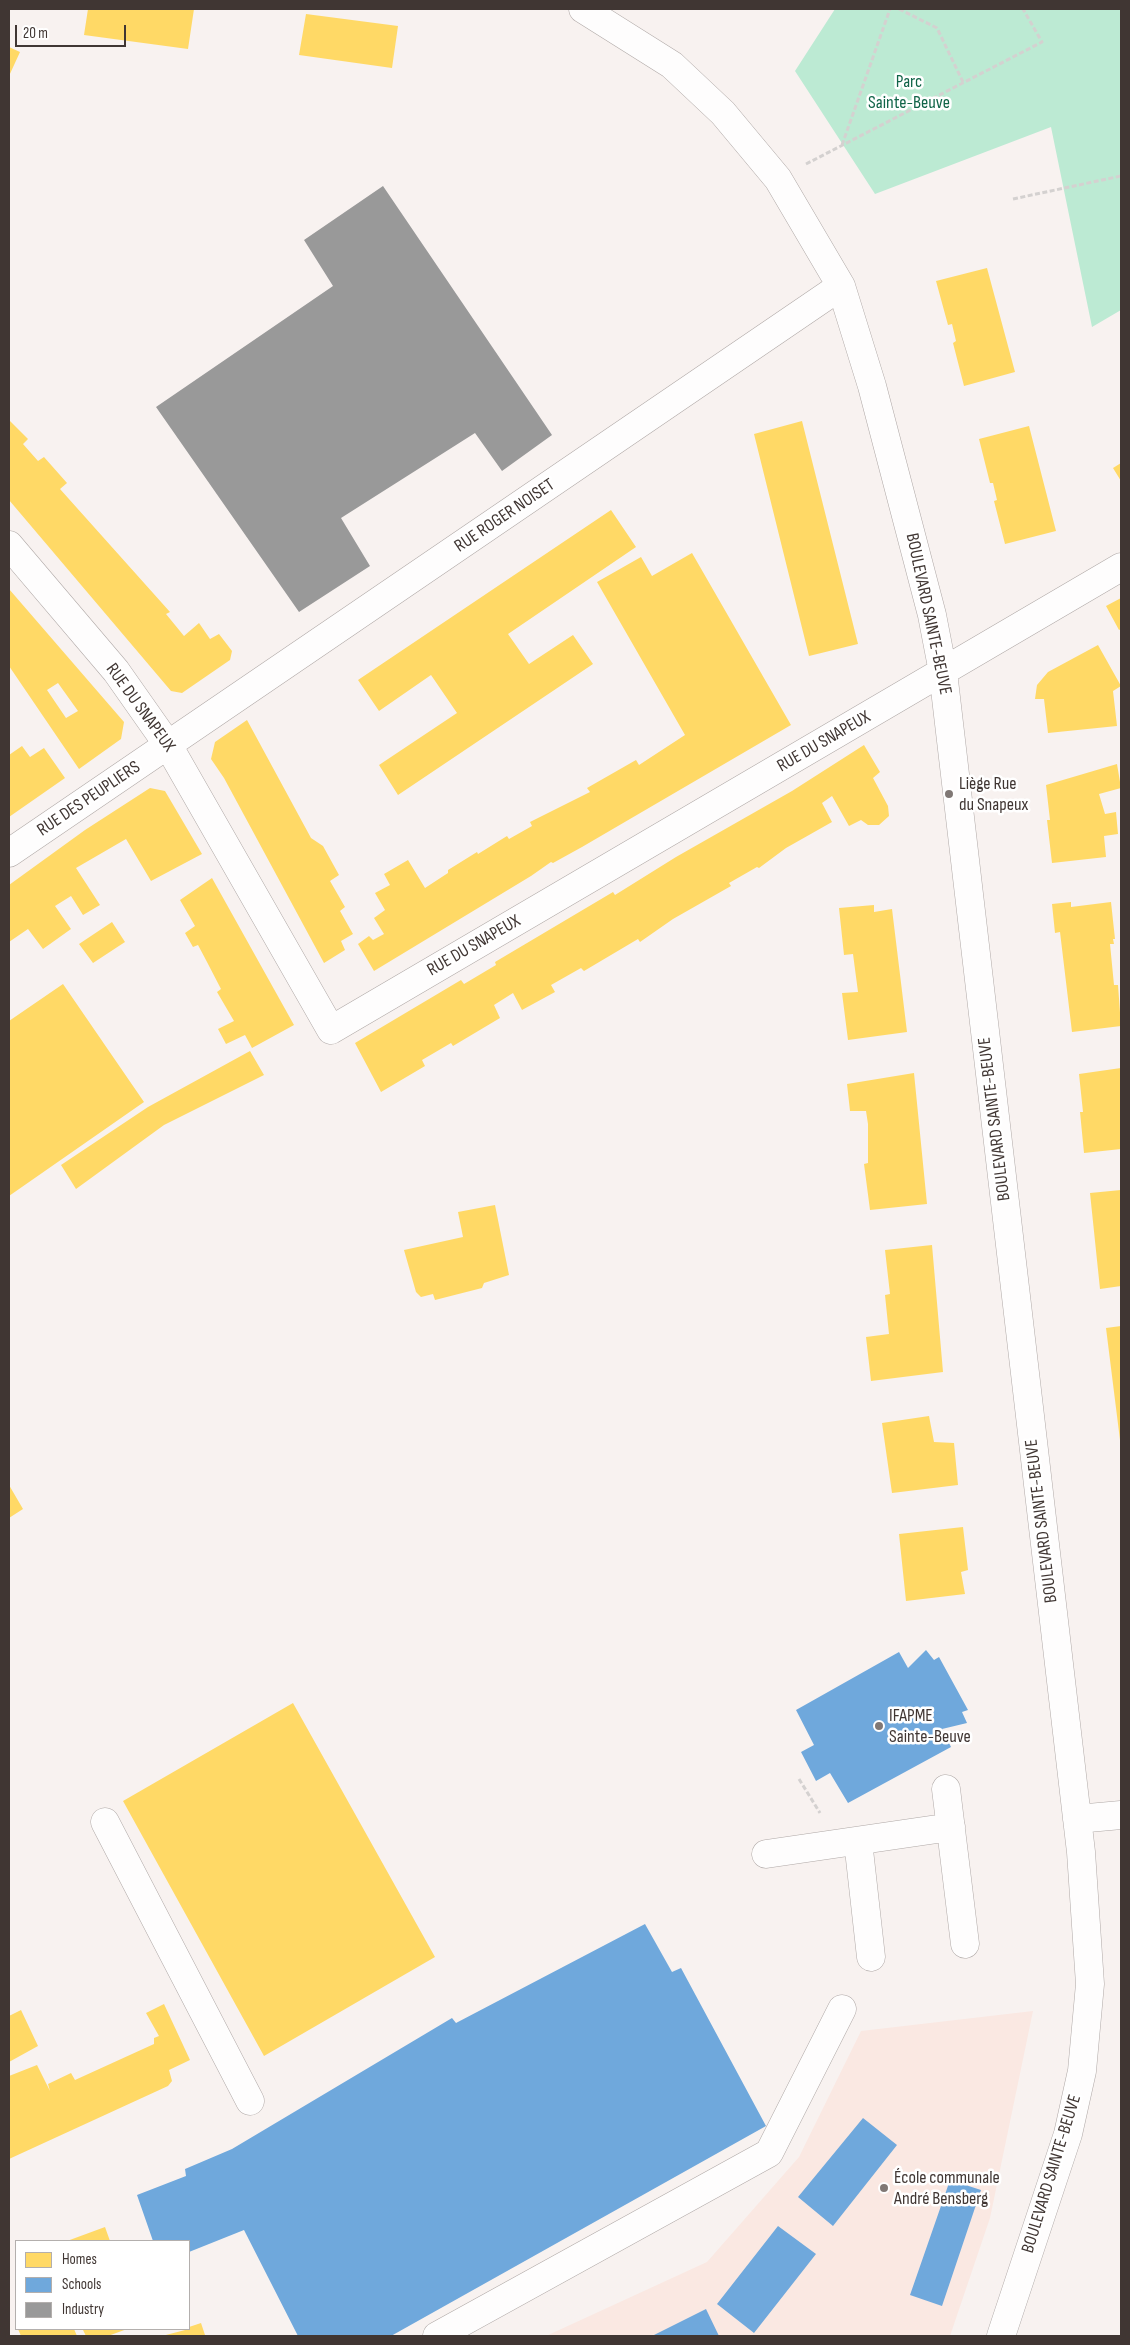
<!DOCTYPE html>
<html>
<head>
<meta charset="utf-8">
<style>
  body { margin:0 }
  #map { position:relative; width:1130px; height:2345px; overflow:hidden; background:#f8f2f0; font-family:"Sofia Sans Condensed",sans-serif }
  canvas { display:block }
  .frame { position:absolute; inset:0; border:10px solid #403633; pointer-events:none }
  .legend { position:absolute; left:15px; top:2240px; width:175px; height:90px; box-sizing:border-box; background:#fff; border:1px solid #b3afad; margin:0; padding:6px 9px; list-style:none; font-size:15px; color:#403633 }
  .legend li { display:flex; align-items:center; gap:10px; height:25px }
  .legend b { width:25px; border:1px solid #b3afad }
  .scale { position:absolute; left:15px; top:25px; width:111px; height:22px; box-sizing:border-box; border:2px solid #403633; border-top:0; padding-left:6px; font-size:15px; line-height:18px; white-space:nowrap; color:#403633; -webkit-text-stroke:4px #fff; paint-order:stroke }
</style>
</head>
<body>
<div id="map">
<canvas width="1130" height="2345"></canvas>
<div class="frame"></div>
<ul class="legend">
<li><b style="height:14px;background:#ffd966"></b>Homes</li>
<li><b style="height:14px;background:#6fa8dc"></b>Schools</li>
<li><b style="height:14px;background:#999"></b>Industry</li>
</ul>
<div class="scale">20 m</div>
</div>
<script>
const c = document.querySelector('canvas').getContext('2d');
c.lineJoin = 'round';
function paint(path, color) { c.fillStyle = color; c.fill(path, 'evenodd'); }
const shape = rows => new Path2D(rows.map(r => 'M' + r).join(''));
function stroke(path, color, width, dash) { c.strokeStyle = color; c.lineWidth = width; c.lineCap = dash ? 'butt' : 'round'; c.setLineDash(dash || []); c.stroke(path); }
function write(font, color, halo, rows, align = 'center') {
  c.font = font + ' "Sofia Sans Condensed",sans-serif'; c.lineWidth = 5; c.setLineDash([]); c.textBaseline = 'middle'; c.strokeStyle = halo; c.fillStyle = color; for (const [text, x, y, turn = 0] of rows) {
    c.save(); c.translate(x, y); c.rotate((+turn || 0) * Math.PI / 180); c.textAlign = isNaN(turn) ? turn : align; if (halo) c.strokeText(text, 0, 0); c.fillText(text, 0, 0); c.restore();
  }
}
const built = shape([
  [1033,2011,990,2218,950,2336,546,2336,707,2262,799,2157,861,2031]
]);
const green = shape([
  [835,9,1121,9,1121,310,1092,327,1051,127,875,194,795,71]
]);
const homes = shape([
  [88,9,194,9,188,49,84,35],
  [306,14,398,26,392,68,299,55],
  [9,47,20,52,9,76],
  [987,268,1015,372,964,386,953,343,956,341,952,324,948,325,936,281],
  [9,420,28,439,23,444,38,461,44,457,67,483,60,489,170,612,166,614,184,636,199,623,210,639,219,634,232,651,230,660,182,693,171,691,9,500],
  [802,421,858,644,809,656,754,434],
  [1029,426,1056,531,1005,544,994,501,997,500,993,483,990,483,979,439],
  [1121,463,1121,481,1113,468],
  [611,510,636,547,508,634,529,664,573,635,593,664,398,795,379,765,457,713,431,675,379,711,358,680],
  [692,553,791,725,582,847,553,863,551,862,531,876,374,971,358,944,369,936,373,940,384,934,374,918,385,910,375,893,390,885,384,874,408,860,425,888,448,873,448,870,477,852,478,854,507,836,509,839,532,826,530,822,590,792,587,788,636,760,639,765,685,735,597,582,641,557,652,576],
  [9,589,124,722,121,739,79,769,9,666],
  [58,683,78,711,66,718,47,690],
  [1121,598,1121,629,1119,630,1106,606],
  [1098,645,1121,686,1113,691,1117,726,1048,733,1044,699,1035,699,1037,685,1048,672],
  [247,720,311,838,323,846,339,875,330,881,345,907,340,911,353,934,341,941,345,950,324,963,224,778,211,759,215,742],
  [864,745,880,772,873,778,888,806,889,816,879,825,868,825,861,820,849,826,832,796,822,803,832,822,786,848,759,868,757,867,729,883,731,886,673,919,640,942,638,939,584,971,581,968,551,985,555,992,522,1010,513,993,494,1005,500,1018,453,1046,451,1043,422,1060,425,1066,381,1092,355,1043,461,980,464,984,496,965,495,962,613,892,615,895,676,857,792,791],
  [22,746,30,757,44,748,65,778,9,817,9,755],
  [1117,764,1121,788,1099,794,1105,814,1116,812,1118,834,1104,836,1106,857,1052,863,1047,820,1050,820,1046,785],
  [150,788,165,791,202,854,151,881,126,839,76,868,100,905,83,915,71,896,55,906,71,929,43,949,28,929,9,942,9,885,85,830],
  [212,878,294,1025,252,1048,245,1035,226,1044,218,1029,234,1021,217,992,221,989,207,962,198,945,193,947,185,933,195,926,180,900],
  [1071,902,1071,907,1111,902,1115,939,1113,939,1114,944,1110,944,1114,985,1118,985,1121,1026,1072,1032,1060,932,1055,933,1052,904],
  [874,905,874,912,892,909,907,1032,848,1040,842,993,858,992,853,954,844,955,839,908],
  [112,922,125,942,93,963,79,944],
  [63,984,144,1102,9,1196,9,1021],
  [250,1051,264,1075,164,1125,76,1189,61,1165,148,1107],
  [1121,1068,1121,1149,1084,1153,1080,1112,1083,1112,1079,1074],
  [914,1073,927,1204,870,1210,864,1164,868,1163,868,1124,866,1111,850,1111,847,1084],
  [1121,1190,1121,1286,1100,1289,1090,1193],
  [495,1205,509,1275,484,1283,482,1288,435,1300,433,1294,421,1297,416,1292,404,1250,463,1237,458,1212],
  [932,1245,943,1372,871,1381,866,1337,889,1334,885,1295,890,1294,885,1250],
  [1121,1326,1121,1440,1120,1440,1106,1328],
  [929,1416,934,1442,954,1443,958,1485,892,1493,882,1423],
  [9,1485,23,1509,9,1518],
  [963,1527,968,1570,961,1572,965,1594,906,1601,899,1534],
  [293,1703,435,1957,264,2056,123,1801],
  [164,2004,190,2060,169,2070,172,2081,168,2086,9,2159,9,2076,37,2065,50,2091,48,2084,71,2073,75,2080,154,2044,154,2038,159,2036,146,2013],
  [21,2010,38,2046,9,2062,9,2016],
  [105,2227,110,2241,67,2241],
  [201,2323,205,2335,162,2336,189,2329,189,2327],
  [18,2329,74,2329,77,2336,21,2336],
  [87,2329,127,2329,108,2336,86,2336,83,2330]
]);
const schools = shape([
  [926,1650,934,1660,939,1657,968,1710,962,1712,967,1723,942,1729,951,1747,848,1803,830,1773,816,1781,801,1752,814,1745,796,1710,899,1652,908,1668],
  [645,1924,672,1972,681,1968,766,2126,391,2336,298,2336,244,2230,189,2252,189,2241,153,2241,137,2195,186,2176,185,2169,232,2149,452,2018,456,2023],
  [863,2118,897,2145,833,2226,798,2197],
  [950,2180,981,2190,942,2306,910,2295],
  [778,2226,816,2254,754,2333,717,2304],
  [706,2309,719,2336,652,2336]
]);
const industry = shape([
  [383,186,552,435,502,471,475,433,341,518,370,566,299,612,156,407,333,286,304,240]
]);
const path = shape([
  [899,9,937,28,963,82],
  [842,145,890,9],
  [806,164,1042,42,1023,9],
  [1013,199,1121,176],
  [799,1779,820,1813]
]);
const minor = shape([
  [583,9,672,65,723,113,778,179,841,286,872,386,932,615,943,672,1081,1852,1090,1984,1082,2071,1068,2134,1001,2336],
  [9,545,116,671,168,745,331,1030,1121,567],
  [9,853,841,286],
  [946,1789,965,1944],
  [1077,1819,1121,1815],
  [105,1822,250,2101],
  [858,1841,871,1957],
  [766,1854,951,1827],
  [437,2336,769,2153,842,2009]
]);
const markers = [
  [949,794,5,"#807875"],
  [879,1726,5,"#807875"],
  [884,2188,5,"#807875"]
];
const parkNames = [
  ["Parc",909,82],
  ["Sainte-Beuve",909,103]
];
const streetNames = [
  ["RUE ROGER NOISET",505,516,-34],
  ["BOULEVARD SAINTE-BEUVE",928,614,78],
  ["RUE DU SNAPEUX",140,708,54],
  ["RUE DU SNAPEUX",824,742,-30],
  ["RUE DES PEUPLIERS",89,799,-34],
  ["RUE DU SNAPEUX",474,946,-30],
  ["BOULEVARD SAINTE-BEUVE",995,1119,-97],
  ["BOULEVARD SAINTE-BEUVE",1042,1521,-97],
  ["BOULEVARD SAINTE-BEUVE",1052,2174,-73]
];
const poiNames = [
  ["Liège Rue",959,784],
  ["du Snapeux",959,805],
  ["IFAPME",889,1716],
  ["Sainte-Beuve",889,1737],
  ["École communale",894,2178],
  ["André Bensberg",894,2199]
];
paint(built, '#fae8e2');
paint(green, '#bcead3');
paint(homes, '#ffd966');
paint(schools, '#6fa8dc');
paint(industry, '#999');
stroke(minor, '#afa8a6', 29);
stroke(path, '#d4d1d0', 3, [5, 2.5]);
stroke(minor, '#fefdfd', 28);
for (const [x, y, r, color] of markers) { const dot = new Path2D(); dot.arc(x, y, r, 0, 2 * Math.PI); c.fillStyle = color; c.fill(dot); stroke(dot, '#fff', 2); }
write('18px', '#106448', '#fff', parkNames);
write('18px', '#403633', '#fff', streetNames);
write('18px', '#403633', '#fff', poiNames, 'left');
</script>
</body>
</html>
